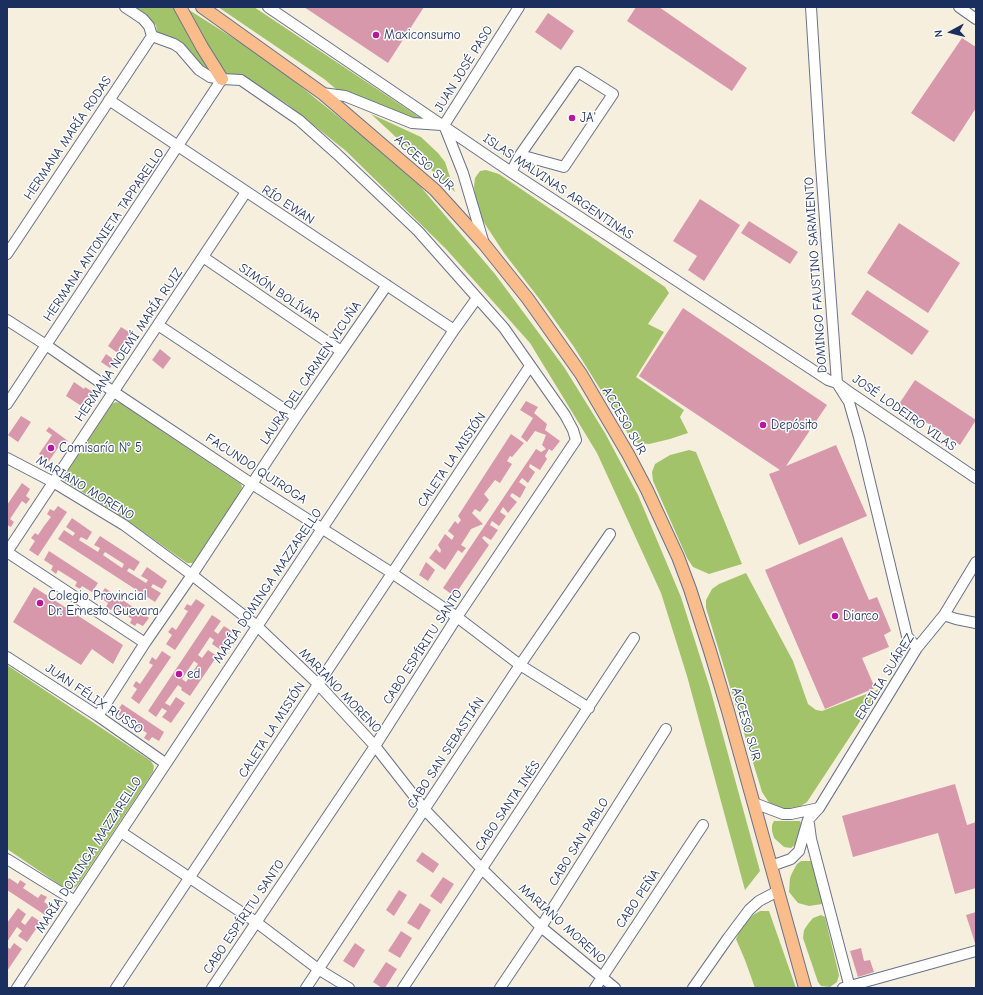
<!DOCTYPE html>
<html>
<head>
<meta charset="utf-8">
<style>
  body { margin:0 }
  #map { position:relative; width:983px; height:995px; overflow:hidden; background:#f7efde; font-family:"Comic Neue",sans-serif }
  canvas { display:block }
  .frame { position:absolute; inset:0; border:8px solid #1b2f5e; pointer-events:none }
  .north { position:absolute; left:931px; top:12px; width:40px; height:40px; -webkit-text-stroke:3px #fff; paint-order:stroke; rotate:263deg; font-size:11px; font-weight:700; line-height:16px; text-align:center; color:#1b2f5e }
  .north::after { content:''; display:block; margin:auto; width:14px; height:18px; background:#1b2f5e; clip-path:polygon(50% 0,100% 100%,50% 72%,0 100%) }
</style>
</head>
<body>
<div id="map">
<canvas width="983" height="995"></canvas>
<div class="frame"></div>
<div class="north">N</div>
</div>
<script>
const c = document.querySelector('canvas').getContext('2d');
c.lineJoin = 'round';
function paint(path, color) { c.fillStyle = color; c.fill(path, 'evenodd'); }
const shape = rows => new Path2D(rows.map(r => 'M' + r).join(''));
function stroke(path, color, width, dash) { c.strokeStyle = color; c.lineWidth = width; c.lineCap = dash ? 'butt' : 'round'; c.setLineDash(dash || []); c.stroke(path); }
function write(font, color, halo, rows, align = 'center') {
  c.font = font + ' "Comic Neue",sans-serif'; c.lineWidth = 3; c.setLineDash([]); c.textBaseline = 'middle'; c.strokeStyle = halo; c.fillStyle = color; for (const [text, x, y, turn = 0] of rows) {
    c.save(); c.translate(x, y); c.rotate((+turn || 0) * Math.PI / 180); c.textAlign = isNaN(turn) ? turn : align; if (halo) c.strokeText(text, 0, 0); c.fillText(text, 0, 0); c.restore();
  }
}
const green = shape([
  [130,7,176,7,211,72,210,73,163,37,157,32,156,25],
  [218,7,254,7,422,119,406,116,336,89,324,79],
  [186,8,268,60,361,135,420,186,495,274,564,367,605,433,638,495,681,597,710,688,760,871,745,890,687,676,661,593,597,453,530,343,446,249,346,151,287,104,259,86,226,73,219,66],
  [371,114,421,137,438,153,445,162,455,192],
  [486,170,499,174,665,287,669,293,648,324,664,332,636,377,684,410,680,417,688,433,670,439,649,444,638,443,630,437,574,347,541,301,504,253,483,221,476,204,474,187,475,178,480,171],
  [116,402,120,403,241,484,242,487,240,493,193,563,187,563,128,521,65,481,65,475,112,404],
  [689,450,696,452,742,564,709,574,693,567,687,558,653,481,652,472,655,464,670,455],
  [746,573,793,661,808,704,816,710,822,711,882,688,807,802,798,808,782,809,770,804,762,792,706,608,706,600,712,589,719,584],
  [7,665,151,761,154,766,153,772,77,886,72,890,66,889,7,849],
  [774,821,800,821,803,827,795,845,791,848,784,847,774,838,772,831,772,825],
  [801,861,812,861,818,871,822,904,809,906,798,903,789,892,790,878,792,873,797,864],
  [760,911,769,911,796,988,755,988,745,960,736,939,740,930,747,921,753,915],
  [821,915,825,917,839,975,837,982,830,987,821,986,818,982,803,938,804,930,808,924,813,918]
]);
const building = shape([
  [304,7,424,7,388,63],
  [636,7,659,7,747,68,732,91,627,21],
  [548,13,574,31,561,50,535,32],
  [962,38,976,47,976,108,954,142,911,113],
  [700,199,740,225,704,281,688,270,697,256,673,241],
  [749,221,798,252,790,264,741,233],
  [899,223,960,263,928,313,867,273],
  [867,290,929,331,912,355,851,314],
  [683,308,827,405,786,466,836,445,867,516,799,545,769,474,780,470,639,376],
  [121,327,132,334,119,354,108,346],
  [160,349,171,358,163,369,152,360],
  [106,354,116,361,110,368,101,362],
  [915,380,976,420,960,445,899,404],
  [74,382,84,389,85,387,96,394,86,409,66,396],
  [526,401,538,407,534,413,547,424,545,430,560,441,552,451,549,449,545,456,547,459,540,470,530,464,529,467,535,472,528,483,522,478,519,482,526,487,520,498,512,493,510,496,517,502,508,513,503,507,500,512,506,516,499,526,492,521,490,525,498,530,491,540,484,536,482,538,489,545,454,596,443,588,536,449,541,452,546,449,542,445,546,435,535,431,527,442,521,437,533,418,520,410],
  [21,416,31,422,18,442,8,435],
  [49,427,68,441,66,445,62,442,49,461,39,454,52,435,46,431],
  [511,434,524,443,512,457,510,456,507,461,512,464,500,483,495,480,484,494,489,500,480,512,475,509,472,513,483,524,471,529,461,545,466,548,462,553,458,550,445,570,429,558,436,549,440,553,441,550,438,545,445,534,452,540,454,536,448,531,455,521,458,524,461,520,458,516],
  [22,483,30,489,26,496,30,499,26,504,22,501,10,519,14,522,11,527,7,525,7,505],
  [58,506,67,512,38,556,29,550,35,541,31,538,35,533,38,535,44,526,51,517,47,514,50,509,54,511],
  [72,518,92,532,87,540,81,537,79,540,98,552,100,548,94,545,100,536,140,562,134,571,129,568,127,571,146,583,148,580,141,576,147,567,167,581,162,589,153,584,151,587,161,593,155,602,58,539,64,530,73,536,75,533,66,527],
  [105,552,124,564,122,568,103,555],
  [842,537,869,600,877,597,891,631,884,635,889,647,862,658,875,688,825,709,765,570],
  [49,551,98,583,92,592,82,586,80,589,75,586,77,582,58,570,56,574,51,570,53,566,44,560],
  [426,562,435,570,428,581,419,575],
  [34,587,123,645,113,664,92,649,81,665,13,622],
  [105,588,149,618,143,626,137,623,135,626,130,623,132,619,113,607,111,610,106,607,108,603,99,597],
  [196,599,205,605,175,650,166,644,172,635,168,632,172,627,176,630,188,611,184,609,187,604,191,606],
  [212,615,221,621,214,631,218,634,224,626,233,632,221,650,212,644,214,640,210,637,198,655,202,658,208,650,217,656,190,696,181,690,182,688,178,685,165,703,170,706,176,697,185,703,171,723,162,717,167,711,162,708,156,717,148,711],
  [194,661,198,664,186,682,182,679],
  [162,651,171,657,139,704,131,698,137,689,133,686,136,681,140,684,153,665,149,663,152,657,156,660],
  [122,704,164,732,159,741,152,737,149,741,144,738,147,733,131,723,129,727,124,723,126,720,116,713],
  [955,784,967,825,976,822,976,888,955,894,938,833,853,857,842,816],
  [422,852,439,864,433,873,416,861],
  [443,877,454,884,441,904,430,896],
  [9,878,18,884,20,880,26,884,23,888,38,898,41,894,47,897,44,902,50,906,45,915,7,890,7,880],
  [399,890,407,895,394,916,386,910],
  [420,903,431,910,419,930,407,923],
  [18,908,26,914,21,922,25,925,32,916,41,922,27,942,18,936,22,931,17,927,7,942,7,923],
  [976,912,976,943,975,943,966,915],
  [401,931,412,938,400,958,388,951],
  [14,943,22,949,7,971,7,947,10,949],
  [355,943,365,950,354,968,343,961],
  [861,948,864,961,870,960,874,972,858,977,850,951],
  [386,962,397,969,385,988,382,988,373,982]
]);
const minor = shape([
  [125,7,143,19,149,26,152,36],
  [268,7,511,172,828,380,837,383,852,394,976,478],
  [811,7,820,152,837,383,849,402,859,437,907,636,917,648],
  [959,7,976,19],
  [152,36,174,44,180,48,199,70,210,77,222,79,241,80,299,120,337,154,418,231,504,328,565,415,573,430,576,440,457,617,375,746,212,988],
  [322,93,345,96,412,123,442,125],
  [109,100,454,330],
  [444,125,519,7],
  [444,125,463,173,484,244],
  [511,172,520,155,578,72,613,94,564,167,520,155],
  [7,254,152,36],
  [203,257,341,351],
  [7,320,46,345,114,392,252,484,392,573,457,617,520,665,589,708],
  [158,325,296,417],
  [7,404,222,79],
  [7,458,53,482,124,525,192,575,257,626,318,684,375,746,425,810,482,869,541,927,615,988],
  [7,552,246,192],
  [7,552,145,643],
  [944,615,956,619,976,623],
  [7,657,98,716,165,763],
  [98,716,145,643,192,575,296,417,387,285],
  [754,803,783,814,791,814,819,808],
  [809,824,811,839,850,988],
  [121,832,256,922,318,969,349,988],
  [7,859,75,901],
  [771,866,791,859,799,851,808,820,819,808,917,648,944,615,976,562],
  [17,988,454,330,477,298],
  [116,988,530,366],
  [306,988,520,665,610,534],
  [403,988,634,638],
  [500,988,541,927,666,729],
  [595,988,703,825],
  [693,988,728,938,749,910,759,901,778,891],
  [843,988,976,951]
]);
const major = shape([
  [180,7,202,47,222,79],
  [202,7,322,93,435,190,484,244,528,299,581,374,628,454,647,490,678,557,690,589,710,651,728,711,805,988]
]);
const markers = [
  [376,35,4,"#b5179e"],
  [572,118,4,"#b5179e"],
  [763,425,4,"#b5179e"],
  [51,448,4,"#b5179e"],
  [40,603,4,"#b5179e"],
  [835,616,4,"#b5179e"],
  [179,674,4,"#b5179e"]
];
const poiNames = [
  ["Maxiconsumo",384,35],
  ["JA'",580,118],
  ["Depósito",771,425],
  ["Comisaría N° 5",59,448],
  ["Colegio Provincial",48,596],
  ["Dr. Ernesto Guevara",48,611],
  ["Diarco",843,616],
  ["ed",187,674]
];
const streetNames = [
  ["JUAN JOSÉ PASO",464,69,-58],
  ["HERMANA MARÍA RODAS",68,138,-56],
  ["ACCESO SUR",424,163,42],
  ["ISLAS MALVINAS ARGENTINAS",558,187,34],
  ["RÍO EWAN",288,205,33],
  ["HERMANA ANTONIETA TAPPARELLO",104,235,-56],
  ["DOMINGO FAUSTINO SARMIENTO",816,275,-94],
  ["SIMÓN BOLÍVAR",279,293,34],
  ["HERMANA NOEMÍ MARÍA RUIZ",129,345,-56],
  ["LAURA DEL CARMEN VICUÑA",311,373,-56],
  ["JOSÉ LODEIRO VILAS",904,413,35],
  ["ACCESO SUR",624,421,60],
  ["CALETA LA MISIÓN",452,460,-56],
  ["FACUNDO QUIROGA",256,469,33],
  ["MARIANO MORENO",85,488,31],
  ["MARÍA DOMINGA MAZZARELLO",268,586,-56],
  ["CABO ESPÍRITU SANTO",423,647,-57],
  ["ERCILIA SUÁREZ",885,677,-58],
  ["MARIANO MORENO",340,691,46],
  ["JUAN FÉLIX RUSSO",94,699,34],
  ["ACCESO SUR",746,724,74],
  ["CALETA LA MISIÓN",272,730,-57],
  ["CABO SAN SEBASTIÁN",446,753,-57],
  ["CABO SANTA INÉS",508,806,-56],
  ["CABO SAN PABLO",579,842,-58],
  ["MARÍA DOMINGA MAZZARELLO",89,855,-57],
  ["CABO PEÑA",638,899,-56],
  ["CABO ESPÍRITU SANTO",244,917,-56],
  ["MARIANO MORENO",562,924,42]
];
paint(green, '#a3c36b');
paint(building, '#d898ab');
stroke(minor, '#68728b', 12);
stroke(major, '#68728b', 14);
stroke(minor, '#fff', 10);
stroke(major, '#f9bc8a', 12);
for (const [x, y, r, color] of markers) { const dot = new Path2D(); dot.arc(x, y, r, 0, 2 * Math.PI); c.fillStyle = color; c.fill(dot); stroke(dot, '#fff', 1.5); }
write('13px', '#1b2f5e', '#fff', poiNames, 'left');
write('13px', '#1b2f5e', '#fff', streetNames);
</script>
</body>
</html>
